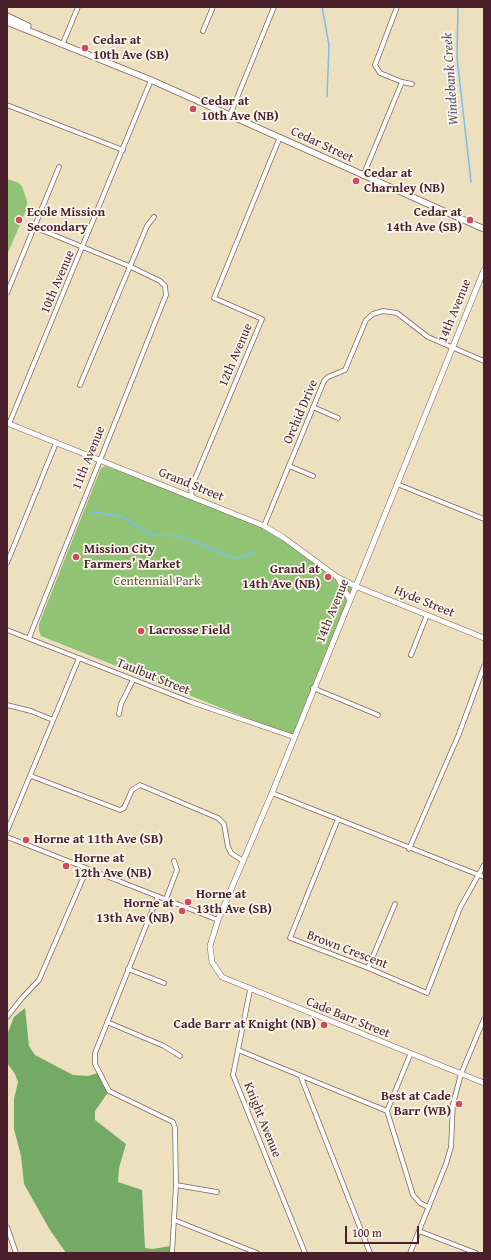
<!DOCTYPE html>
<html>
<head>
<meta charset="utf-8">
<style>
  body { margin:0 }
  #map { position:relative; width:491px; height:1260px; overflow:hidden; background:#ece0be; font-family:"Gentium Book Plus",serif }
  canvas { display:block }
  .frame { position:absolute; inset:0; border:8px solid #4a1f2b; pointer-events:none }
  .scale { position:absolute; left:345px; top:1226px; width:74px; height:18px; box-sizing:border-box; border:2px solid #4a1f2b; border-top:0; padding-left:5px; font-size:12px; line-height:14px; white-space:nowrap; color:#4a1f2b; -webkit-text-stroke:3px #fbf7ec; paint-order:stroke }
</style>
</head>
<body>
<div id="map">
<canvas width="491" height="1260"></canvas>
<div class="frame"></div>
<div class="scale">100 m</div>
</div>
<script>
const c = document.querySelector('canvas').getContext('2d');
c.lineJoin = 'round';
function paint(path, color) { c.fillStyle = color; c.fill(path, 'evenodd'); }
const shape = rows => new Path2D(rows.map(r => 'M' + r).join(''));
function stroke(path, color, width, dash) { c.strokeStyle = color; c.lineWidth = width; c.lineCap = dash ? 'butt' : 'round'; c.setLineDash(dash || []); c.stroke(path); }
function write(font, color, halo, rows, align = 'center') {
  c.font = font + ' "Gentium Book Plus",serif'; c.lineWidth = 3.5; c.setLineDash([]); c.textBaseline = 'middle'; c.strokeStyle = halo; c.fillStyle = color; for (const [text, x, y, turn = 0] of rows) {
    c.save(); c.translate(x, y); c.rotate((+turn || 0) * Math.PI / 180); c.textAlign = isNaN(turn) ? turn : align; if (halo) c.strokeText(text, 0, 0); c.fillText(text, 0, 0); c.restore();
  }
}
const green = shape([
  [7,179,17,182,22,186,27,201,27,208,7,255],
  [105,466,187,495,264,526,355,586,294,737,41,636,39,631,39,624,101,468]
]);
const forest = shape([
  [25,1008,29,1046,35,1055,73,1075,88,1076,98,1073,109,1091,95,1111,95,1120,126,1144,119,1168,118,1182,142,1190,145,1248,152,1249,171,1246,172,1253,66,1253,50,1230,24,1184,21,1156,14,1129,14,1099,18,1082,15,1074,7,1063,7,1035,14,1017]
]);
const stream = shape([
  [322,7,329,45,327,97],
  [458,7,457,57,471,182],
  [91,512,121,516,151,535,181,536,233,558,245,557,253,552]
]);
const minor = shape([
  [397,7,375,65,380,73,402,82,412,84],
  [203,31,213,7],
  [63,43,78,7],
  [7,105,123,150],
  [230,115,274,7],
  [363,176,402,82],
  [7,293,59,167],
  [80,385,147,226,154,217],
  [313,407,338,418],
  [9,424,151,80],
  [289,466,313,476],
  [397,484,484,519],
  [192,497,191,488,262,319,214,298,280,137],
  [264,526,324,381,328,377,345,370,366,320,373,314,383,311,397,313,428,337,484,361],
  [7,563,56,443],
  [7,630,191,702,294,737],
  [29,638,166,295,165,286,160,281,129,266,34,227],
  [411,655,427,615],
  [313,688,378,715],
  [7,705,31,711,53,720],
  [119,714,121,704,133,680],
  [31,776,120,810,124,808,132,790,140,785,218,818,224,824,228,847,231,853,243,861],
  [272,793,484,877],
  [338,819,290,938,368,968,427,993,460,908,484,865],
  [7,831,79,658],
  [7,837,218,920],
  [409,849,459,734,484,666],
  [158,896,95,1053,95,1064,109,1091,173,1122,175,1128,176,1185,172,1253],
  [166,899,177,870,174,861],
  [368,968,395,904],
  [128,969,164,983],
  [250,990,233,1075,305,1253],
  [7,1017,22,998,39,980,87,869],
  [107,1022,164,1046,180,1056],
  [238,1050,387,1111],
  [301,1077,370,1253],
  [387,1111,413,1195,420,1203,428,1207],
  [387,1111,410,1055],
  [176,1185,217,1192],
  [174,1220,257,1253],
  [7,1227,16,1253],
  [419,1231,476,1253],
  [410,1253,446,1164,451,1147,453,1104,461,1074,484,1019]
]);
const tertiary = shape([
  [484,270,272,793,218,920,210,946,212,962,222,977,484,1083],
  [7,423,264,526,284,538,337,577,355,586,484,638],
  [338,578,350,600]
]);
const secondary = shape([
  [7,16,28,26],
  [7,22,151,80,484,229]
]);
const markers = [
  [85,48,4,"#d1495b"],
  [193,109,4,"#d1495b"],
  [356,181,4,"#d1495b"],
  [19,220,4,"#d1495b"],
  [470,220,4,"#d1495b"],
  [76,557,4,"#d1495b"],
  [328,577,4,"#d1495b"],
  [141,631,4,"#d1495b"],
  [26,840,4,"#d1495b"],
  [66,866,4,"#d1495b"],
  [188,902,4,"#d1495b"],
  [182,911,4,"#d1495b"],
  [324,1025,4,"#d1495b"],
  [459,1104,4,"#d1495b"]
];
const poiNames = [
  ["Cedar at",93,41],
  ["10th Ave (SB)",93,56],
  ["Cedar at",201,102],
  ["10th Ave (NB)",201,117],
  ["Cedar at",364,174],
  ["Charnley (NB)",364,189],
  ["Ecole Mission",27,213],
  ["Secondary",27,228],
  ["Cedar at",462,213,"right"],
  ["14th Ave (SB)",462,228,"right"],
  ["Mission City",84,550],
  ["Farmers’ Market",84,565],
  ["Grand at",320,570,"right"],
  ["14th Ave (NB)",320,585,"right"],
  ["Lacrosse Field",149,631],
  ["Horne at 11th Ave (SB)",34,840],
  ["Horne at",74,859],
  ["12th Ave (NB)",74,874],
  ["Horne at",196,895],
  ["13th Ave (SB)",196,910],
  ["Horne at",174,904,"right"],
  ["13th Ave (NB)",174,919,"right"],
  ["Cade Barr at Knight (NB)",316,1025,"right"],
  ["Best at Cade",451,1097,"right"],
  ["Barr (WB)",451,1112,"right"]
];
const streetNames = [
  ["Cedar Street",322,145,25],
  ["10th Avenue",58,282,-67],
  ["14th Avenue",455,311,-68],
  ["12th Avenue",236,355,-67],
  ["Orchid Drive",301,412,-67],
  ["11th Avenue",89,458,-68],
  ["Grand Street",191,485,22],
  ["Hyde Street",424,602,22],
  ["14th Avenue",333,611,-68],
  ["Taulbut Street",153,677,22],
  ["Brown Crescent",347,950,21],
  ["Cade Barr Street",348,1018,22],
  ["Knight Avenue",262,1120,68]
];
const parkNames = [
  ["Centennial Park",157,582]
];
const waterNames = [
  ["Windebank Creek",451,79,-94]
];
paint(green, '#90c374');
paint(forest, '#74a966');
stroke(stream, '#7bbdf0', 1.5);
stroke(minor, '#83635e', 5.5);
stroke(tertiary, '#83635e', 6);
stroke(secondary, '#83635e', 7);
stroke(minor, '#fff', 4);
stroke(tertiary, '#fff', 5);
stroke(secondary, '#fff', 5.5);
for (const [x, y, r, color] of markers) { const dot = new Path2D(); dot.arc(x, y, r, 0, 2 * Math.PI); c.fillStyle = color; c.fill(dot); stroke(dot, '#fbf7ec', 1.5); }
write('bold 13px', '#4a1f2b', '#fbf7ec', poiNames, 'left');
write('13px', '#4a1f2b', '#fbf7ec', streetNames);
write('13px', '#625845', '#fbf7ec', parkNames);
write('italic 14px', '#5b5670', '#fbf7ec', waterNames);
</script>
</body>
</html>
